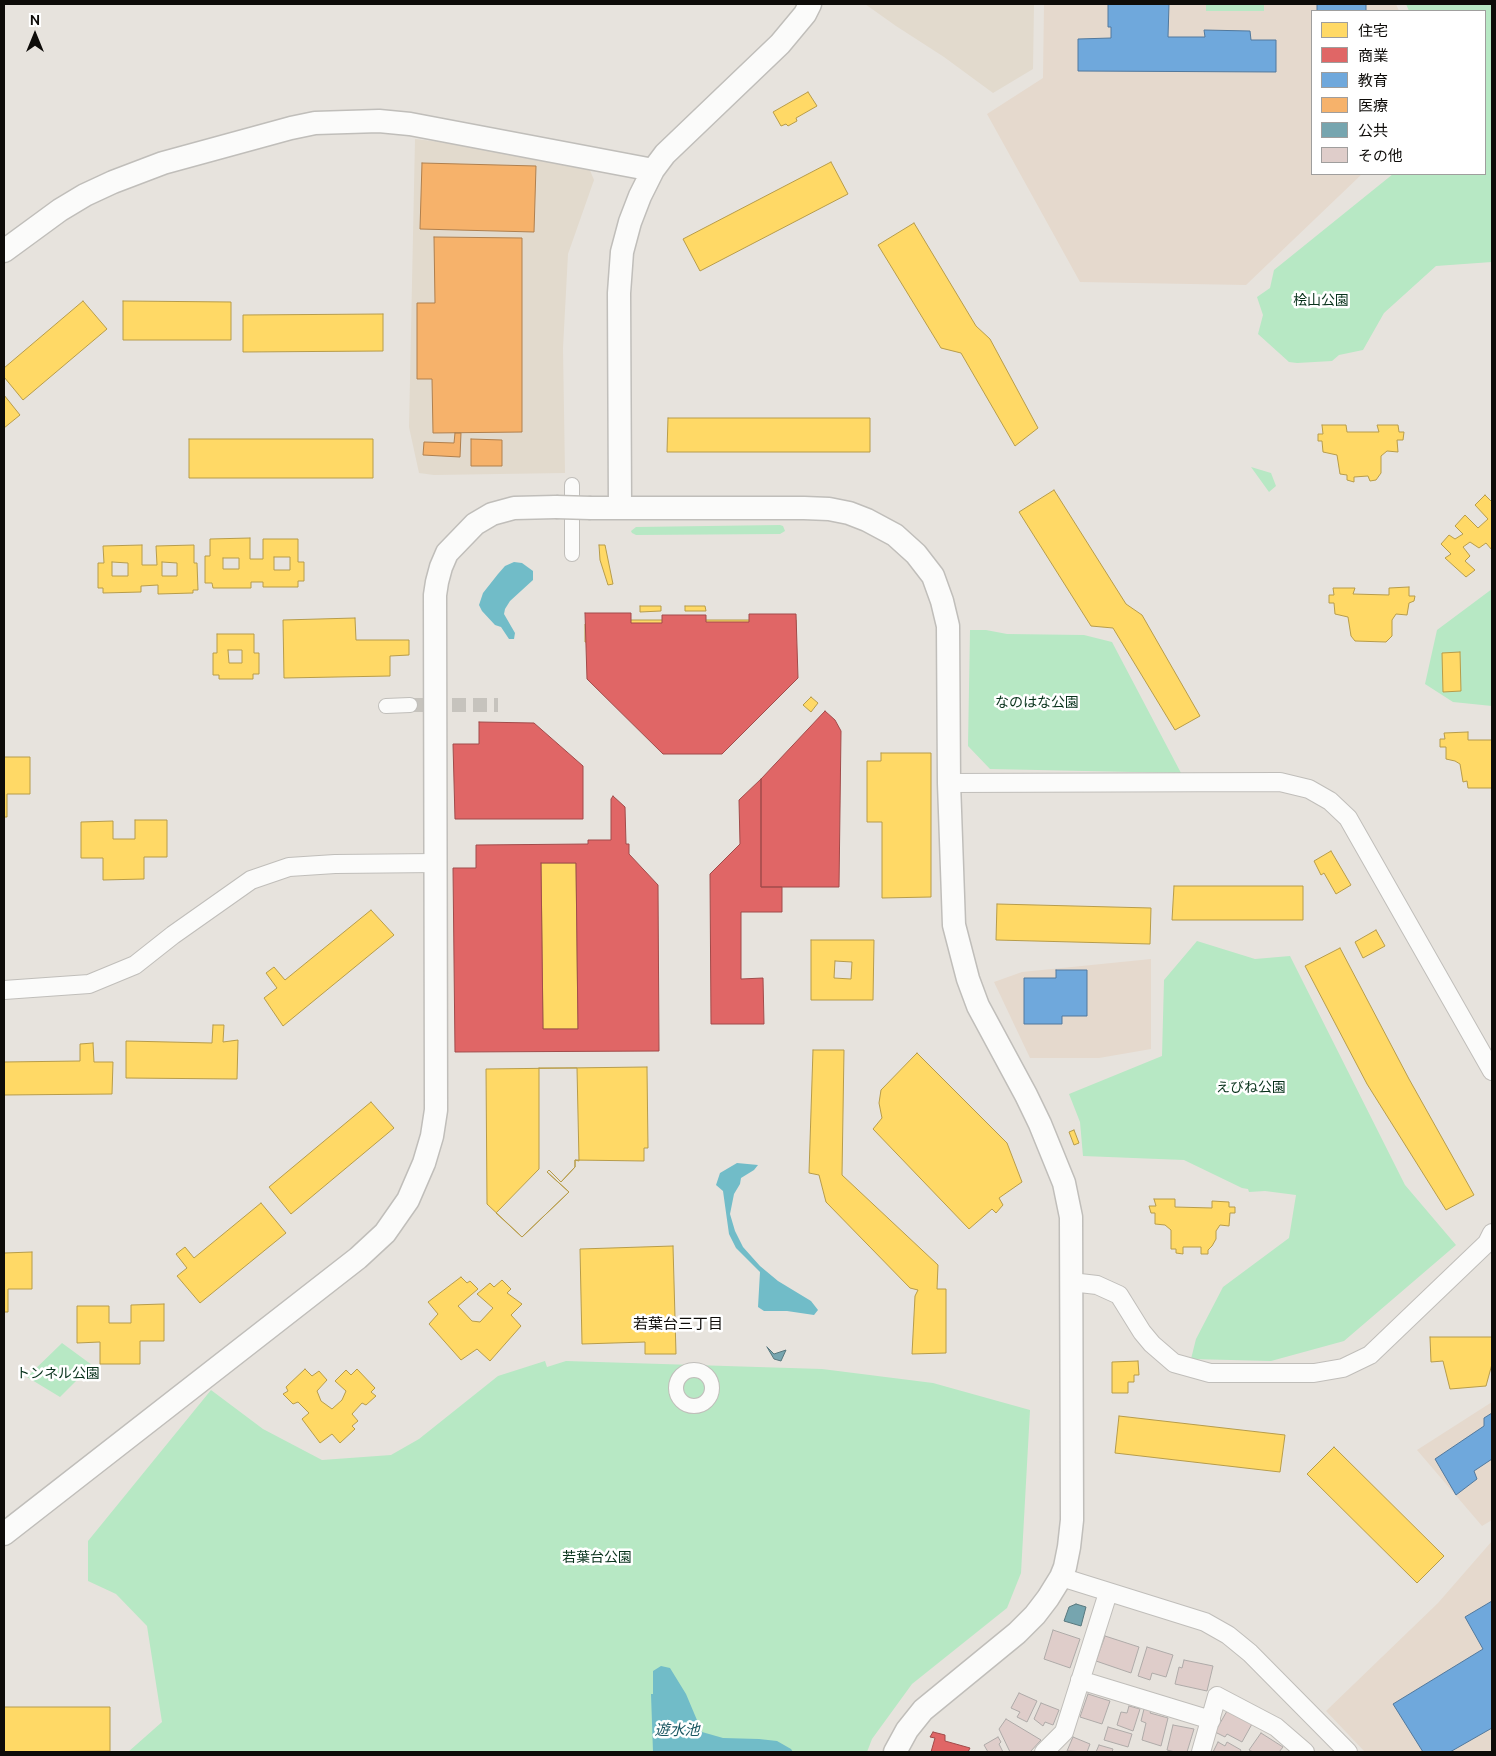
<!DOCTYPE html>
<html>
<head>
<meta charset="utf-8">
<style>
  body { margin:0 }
  #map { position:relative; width:1496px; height:1756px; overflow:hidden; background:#e7e3dd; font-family:Ubuntu,"Noto Sans JP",sans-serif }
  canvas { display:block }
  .frame { position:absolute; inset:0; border:5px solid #0e0c09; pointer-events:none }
  .legend { position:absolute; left:1311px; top:10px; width:175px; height:165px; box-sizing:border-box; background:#fff; border:1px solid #9f9e9d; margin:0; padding:6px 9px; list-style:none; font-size:15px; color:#0e0c09 }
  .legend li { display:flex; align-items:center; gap:10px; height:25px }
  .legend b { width:25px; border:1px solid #9f9e9d }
  .north { position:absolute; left:10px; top:10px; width:50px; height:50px; -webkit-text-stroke:4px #fff; paint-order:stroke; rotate:0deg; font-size:14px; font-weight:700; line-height:20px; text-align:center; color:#0e0c09 }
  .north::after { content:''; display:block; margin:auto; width:18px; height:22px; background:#0e0c09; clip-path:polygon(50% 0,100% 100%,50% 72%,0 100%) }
</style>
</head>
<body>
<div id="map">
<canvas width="1496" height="1756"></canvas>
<div class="frame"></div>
<ul class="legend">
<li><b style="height:14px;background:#ffd966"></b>住宅</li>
<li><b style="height:14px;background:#e06666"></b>商業</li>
<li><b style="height:14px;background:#6fa8dc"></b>教育</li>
<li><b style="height:14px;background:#f6b26b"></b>医療</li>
<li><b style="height:14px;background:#76a5af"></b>公共</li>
<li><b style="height:14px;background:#dfcdca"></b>その他</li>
</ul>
<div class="north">N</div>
</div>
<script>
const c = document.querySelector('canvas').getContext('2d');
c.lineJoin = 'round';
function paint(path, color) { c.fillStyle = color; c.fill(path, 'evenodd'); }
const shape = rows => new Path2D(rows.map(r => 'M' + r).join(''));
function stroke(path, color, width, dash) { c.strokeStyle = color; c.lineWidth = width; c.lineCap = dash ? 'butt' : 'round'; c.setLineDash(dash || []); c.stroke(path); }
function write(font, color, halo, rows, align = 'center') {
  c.font = font + ' Ubuntu,"Noto Sans JP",sans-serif'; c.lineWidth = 5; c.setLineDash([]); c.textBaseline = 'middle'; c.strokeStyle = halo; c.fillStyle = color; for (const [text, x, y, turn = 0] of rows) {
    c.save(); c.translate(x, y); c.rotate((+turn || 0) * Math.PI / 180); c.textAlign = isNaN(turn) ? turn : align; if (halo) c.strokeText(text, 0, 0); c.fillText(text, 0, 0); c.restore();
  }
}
const built = shape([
  [865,4,1034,4,1033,69,993,93,944,57,896,26],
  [415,139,502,149,589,168,594,180,568,254,563,348,565,473,434,475,419,473,409,427]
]);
const education = shape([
  [1044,4,1396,4,1399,11,1312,11,1312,174,1362,174,1246,285,1080,282,987,114,1043,78],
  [1151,959,1151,1049,1099,1058,1030,1058,994,982,1022,972],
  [1492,1402,1492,1520,1482,1526,1417,1450],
  [1492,1541,1492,1752,1365,1752,1326,1711,1438,1603]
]);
const green = shape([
  [1206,4,1264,4,1264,11,1206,11],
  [1406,4,1492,4,1492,262,1436,266,1384,313,1363,350,1339,355,1332,361,1297,363,1289,362,1258,334,1263,315,1257,297,1270,288,1274,270,1393,174,1485,174,1485,11,1409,11],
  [1251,467,1271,473,1276,486,1269,492],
  [780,525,783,526,785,531,780,534,636,535,632,533,631,531,636,527],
  [1492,589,1492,706,1453,702,1425,684,1437,630],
  [970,630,986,630,1007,634,1084,635,1112,642,1181,773,990,769,968,746],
  [1197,941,1255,959,1290,956,1405,1185,1456,1245,1344,1341,1271,1361,1191,1359,1196,1339,1223,1287,1289,1238,1296,1195,1265,1191,1249,1192,1248,1189,1242,1188,1184,1160,1083,1156,1080,1122,1069,1094,1162,1056,1164,980],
  [62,1343,92,1365,60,1397,27,1377],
  [545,1361,547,1367,566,1361,822,1369,933,1383,1030,1410,1021,1573,1007,1608,912,1684,872,1739,867,1752,128,1752,162,1722,147,1626,116,1594,88,1581,88,1541,211,1390,263,1429,322,1460,391,1455,419,1439,498,1376]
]);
const water = shape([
  [514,562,522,563,533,571,533,580,510,601,505,609,504,614,515,633,514,639,509,639,501,627,495,625,482,611,479,605,483,593,498,574,505,566],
  [737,1163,758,1165,754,1170,741,1178,740,1184,734,1194,730,1214,735,1231,743,1247,760,1266,778,1281,811,1301,818,1310,814,1315,787,1311,764,1311,758,1307,760,1272,736,1248,729,1234,723,1191,716,1185,720,1173],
  [661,1666,670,1668,686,1694,702,1732,723,1738,759,1739,777,1741,791,1749,793,1752,653,1752,651,1694,653,1694,653,1671]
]);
const homes = shape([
  [808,92,817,106,796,118,797,121,788,126,786,124,781,126,773,112,808,92],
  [831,162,848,194,700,271,683,239,831,162],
  [914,223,976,326,990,339,1038,428,1015,446,961,353,941,348,878,245,914,223],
  [83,301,107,329,23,400,4,377,4,368,83,301],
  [123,301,231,302,231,340,123,340,123,301],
  [383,314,383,351,243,352,243,315,383,314],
  [4,395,20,415,4,428,4,395],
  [668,418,870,418,870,452,667,452,668,418],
  [1322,425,1346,425,1347,432,1379,432,1377,425,1398,425,1399,432,1404,432,1403,440,1397,440,1398,452,1387,451,1381,456,1381,473,1376,480,1370,481,1368,476,1354,477,1354,482,1347,480,1347,475,1340,474,1337,455,1323,452,1322,441,1318,441,1318,434,1323,434,1322,425],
  [189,439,373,439,373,478,189,478,189,439],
  [1054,490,1126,604,1142,615,1200,716,1175,730,1113,628,1091,626,1019,512,1054,490],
  [1485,495,1492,502,1492,550,1486,543,1479,548,1470,542,1463,547,1470,556,1465,561,1475,570,1466,577,1445,558,1451,554,1441,544,1449,535,1455,539,1463,534,1455,526,1465,515,1478,528,1488,519,1475,505,1485,495],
  [250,538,250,559,263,559,263,539,298,539,298,562,304,562,304,581,298,581,298,587,263,587,263,582,251,582,251,588,213,588,212,583,205,583,205,556,210,556,210,539,250,538],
  [274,557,290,557,290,570,274,570,274,557],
  [223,558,239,558,239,569,223,569,223,558],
  [142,545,142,565,157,565,156,546,194,545,194,563,197,563,198,590,193,590,193,593,158,594,158,585,141,586,141,592,103,593,103,588,98,588,98,563,104,563,103,546,142,545],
  [112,562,128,563,128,576,112,576,112,562],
  [162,562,177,563,177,576,162,576,162,562],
  [599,545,605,545,613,584,608,585,600,560,599,545],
  [1409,587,1409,596,1415,596,1414,601,1409,603,1407,615,1396,614,1392,620,1392,636,1386,642,1355,641,1351,636,1348,617,1335,614,1334,603,1329,603,1329,595,1334,595,1333,588,1355,588,1353,594,1389,595,1389,588,1409,587],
  [640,606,661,606,661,611,640,612,640,606],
  [685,606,705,606,706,611,685,611,685,606],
  [355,618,356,640,409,640,409,655,390,656,390,676,284,678,283,620,355,618],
  [590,620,796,620,796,641,784,641,784,653,597,654,597,642,585,642,585,624,590,624,590,620],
  [217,634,254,634,254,653,259,653,259,674,253,674,253,679,219,679,219,675,213,675,213,653,217,653,217,634],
  [228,650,242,650,242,663,229,663,228,650],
  [1460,652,1461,691,1443,692,1442,653,1460,652],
  [811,697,818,703,811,712,803,705,811,697],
  [1468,732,1468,740,1492,740,1492,788,1468,788,1467,781,1463,782,1460,764,1455,761,1446,759,1446,747,1440,747,1440,739,1445,739,1444,733,1468,732],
  [810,739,834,739,833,884,809,884,810,739],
  [881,753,931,753,931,897,882,898,882,822,867,822,867,761,881,761,881,753],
  [4,757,30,757,30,794,7,794,7,817,4,817,4,757],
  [135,820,167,820,167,857,144,857,144,879,103,880,103,858,81,858,81,822,113,821,113,839,135,839,135,820],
  [1331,851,1351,885,1336,894,1324,873,1321,875,1314,861,1331,851],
  [541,863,576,863,578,1029,543,1029,541,863],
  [1174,886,1303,886,1303,920,1172,920,1174,886],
  [997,904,1151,908,1150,944,996,940,997,904],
  [371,910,394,935,283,1026,264,998,277,988,266,973,274,967,285,980,371,910],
  [1376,930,1385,946,1363,958,1355,942,1376,930],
  [811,940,874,940,873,1000,811,1000,811,940],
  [835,961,852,962,851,979,834,978,835,961],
  [1340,948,1409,1079,1474,1195,1446,1210,1367,1084,1305,966,1340,948],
  [213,1025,224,1025,223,1042,238,1040,237,1079,126,1078,126,1041,212,1043,213,1025],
  [93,1043,94,1062,113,1062,112,1094,4,1095,4,1062,80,1061,80,1044,93,1043],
  [813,1050,844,1050,842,1175,938,1265,937,1289,946,1289,946,1353,912,1354,915,1296,918,1290,910,1288,826,1202,819,1175,809,1173,813,1050],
  [917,1053,1007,1143,1022,1182,999,1198,1003,1205,996,1213,992,1209,969,1229,873,1129,882,1118,879,1103,881,1090,917,1053],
  [647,1067,648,1148,644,1148,644,1161,575,1160,575,1167,561,1182,549,1170,547,1172,569,1192,522,1237,487,1204,486,1069,647,1067],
  [539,1068,577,1068,579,1161,575,1160,575,1167,561,1182,549,1170,547,1172,569,1192,522,1237,496,1213,539,1169,539,1068],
  [371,1102,394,1128,291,1214,269,1187,371,1102],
  [1074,1130,1079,1143,1074,1145,1069,1132,1074,1130],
  [1154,1199,1175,1199,1175,1207,1212,1208,1212,1201,1229,1202,1229,1207,1235,1207,1235,1213,1230,1213,1229,1226,1220,1225,1216,1231,1216,1239,1212,1246,1208,1250,1208,1254,1201,1254,1201,1247,1183,1247,1183,1254,1176,1253,1176,1249,1171,1249,1171,1230,1165,1225,1155,1224,1155,1213,1151,1213,1149,1206,1156,1206,1154,1199],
  [261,1203,286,1233,200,1303,177,1276,187,1268,176,1254,185,1247,194,1258,261,1203],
  [673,1246,676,1354,645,1354,645,1342,582,1344,580,1249,673,1246],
  [32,1252,32,1289,8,1289,8,1312,4,1312,4,1253,32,1252],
  [461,1277,467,1283,470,1281,478,1289,458,1306,472,1321,480,1322,493,1308,477,1294,490,1283,494,1287,502,1280,511,1289,507,1293,522,1304,511,1315,521,1326,490,1361,477,1349,461,1360,429,1324,438,1314,428,1302,461,1277],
  [164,1304,164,1341,140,1341,140,1364,100,1364,100,1342,77,1343,77,1306,109,1306,109,1323,131,1323,131,1305,164,1304],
  [1430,1337,1492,1337,1492,1364,1486,1386,1450,1389,1443,1361,1431,1362,1430,1337],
  [1138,1361,1139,1375,1134,1375,1134,1382,1128,1382,1128,1393,1112,1393,1112,1362,1138,1361],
  [305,1369,312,1376,319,1371,327,1380,317,1391,321,1401,332,1409,342,1400,346,1391,335,1381,346,1370,351,1375,357,1369,375,1388,371,1392,376,1396,366,1405,362,1403,352,1414,358,1421,352,1426,355,1429,340,1443,332,1434,320,1443,302,1419,309,1413,298,1402,293,1404,283,1394,288,1391,286,1387,305,1369],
  [1119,1416,1285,1435,1280,1472,1115,1453,1119,1416],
  [1334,1447,1444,1556,1417,1583,1307,1474,1334,1447],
  [4,1707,110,1707,110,1751,4,1752,4,1707]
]);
const shops = shape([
  [585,613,631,613,631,623,662,623,662,615,706,615,706,622,749,622,749,614,796,614,798,678,722,754,663,754,587,679,585,613],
  [825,711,835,720,841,731,839,887,761,887,761,779,825,711],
  [479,722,534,723,583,766,583,819,455,819,453,744,479,744,479,722],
  [761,779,761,887,782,887,782,912,741,912,741,979,763,978,764,1024,711,1024,710,874,740,844,739,800,761,779],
  [613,796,625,807,626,844,629,844,629,854,658,885,659,1051,455,1052,453,868,476,868,476,845,588,844,588,840,611,840,611,799,613,796],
  [541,863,576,863,578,1029,543,1029,541,863],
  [933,1732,945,1735,945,1741,970,1748,968,1752,931,1752,935,1738,930,1737,933,1732]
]);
const schools = shape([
  [1108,4,1169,4,1168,37,1205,37,1204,30,1250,31,1251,40,1276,40,1276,72,1078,71,1078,39,1111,38,1111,27,1108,27,1108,4],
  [1317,4,1366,4,1366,11,1317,11,1317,4],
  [1056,970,1087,970,1087,1016,1062,1016,1062,1024,1024,1024,1024,978,1056,978,1056,970],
  [1492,1413,1492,1459,1474,1471,1477,1479,1456,1495,1435,1459,1484,1426,1484,1418,1492,1413],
  [1492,1601,1492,1728,1450,1752,1423,1752,1393,1704,1483,1649,1465,1617,1492,1601]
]);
const health = shape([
  [422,163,536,166,534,232,420,229,422,163],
  [434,237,522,238,522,432,433,433,432,379,417,379,417,303,435,303,434,237],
  [455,433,461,433,460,457,423,455,424,442,454,443,455,433],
  [471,439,502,440,502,466,471,466,471,439]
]);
const public = shape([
  [767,1347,774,1354,786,1350,781,1361,774,1359,767,1347],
  [1076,1604,1086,1607,1081,1626,1064,1621,1069,1607,1076,1604]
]);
const building = shape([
  [1053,1630,1080,1639,1070,1668,1044,1659,1053,1630],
  [1105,1636,1139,1647,1131,1673,1096,1661,1105,1636],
  [1147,1647,1173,1655,1166,1677,1152,1673,1150,1680,1138,1676,1147,1647],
  [1184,1660,1213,1666,1207,1691,1175,1684,1179,1667,1182,1668,1184,1660],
  [1019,1693,1037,1701,1027,1722,1017,1717,1020,1712,1011,1708,1019,1693],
  [1088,1694,1110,1701,1102,1724,1080,1717,1088,1694],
  [1041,1703,1059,1710,1053,1725,1045,1722,1043,1726,1034,1719,1041,1703],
  [1129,1706,1140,1709,1133,1731,1117,1725,1121,1712,1127,1713,1129,1706],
  [1144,1709,1151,1711,1150,1713,1168,1718,1161,1746,1142,1740,1146,1723,1141,1721,1144,1709],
  [1227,1711,1252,1724,1242,1742,1227,1734,1225,1737,1215,1732,1227,1711],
  [1006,1719,1041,1740,1030,1752,1010,1752,999,1729,1006,1719],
  [1173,1725,1194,1729,1187,1752,1175,1752,1167,1750,1173,1725],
  [1108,1727,1132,1734,1128,1747,1104,1740,1108,1727],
  [1261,1733,1283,1747,1279,1752,1253,1752,1249,1750,1261,1733],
  [998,1737,1001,1742,999,1744,1003,1752,988,1752,984,1745,998,1737],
  [1073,1737,1090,1744,1087,1752,1067,1751,1073,1737],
  [1218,1742,1225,1746,1227,1742,1241,1750,1240,1752,1213,1752,1218,1742],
  [1099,1745,1113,1749,1112,1752,1096,1752,1099,1745]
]);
const pedestrianTunnel = shape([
  [410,705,498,705]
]);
const pedestrian = shape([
  [572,485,572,554],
  [386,706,410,705],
  '676 1388a18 18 0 1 1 36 0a18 18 0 1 1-36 0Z'
]);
const minor = shape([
  [949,783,1280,782,1309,789,1330,801,1348,818,1492,1071],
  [4,990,89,984,135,965,173,935,251,880,289,867,335,864,436,863],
  [1071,1282,1097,1285,1119,1295,1142,1332,1152,1344,1174,1363,1210,1373,1314,1373,1343,1368,1370,1355,1487,1243,1492,1233],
  [1061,1577,1205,1622,1228,1635,1250,1653,1348,1752],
  [1080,1680,1211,1720],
  [1044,1752,1064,1732,1108,1593],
  [1201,1752,1217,1696,1276,1727,1305,1752]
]);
const tertiary = shape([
  [4,251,60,210,85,195,113,182,163,163,291,128,315,123,379,121,410,124,653,170],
  [591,508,804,508,829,509,849,513,867,520,895,535,916,554,933,576,942,601,948,626,949,783,954,925,968,979,978,1006,1026,1095,1040,1124,1064,1183,1071,1217,1072,1520,1069,1547,1065,1567,1061,1577,1048,1598,1035,1615,1017,1633,923,1710,907,1730,895,1752],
  [620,508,619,293,622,252,630,222,640,196,653,170,665,154,780,44,805,14,810,4],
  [4,1534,358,1258,385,1233,408,1200,424,1163,432,1136,436,1110,435,595,437,582,441,567,447,553,475,524,492,514,514,508,556,507]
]);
const tertiaryBridge = shape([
  [556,507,591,508]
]);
const parkNames = [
  ["桧山公園",1321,300],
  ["なのはな公園",1037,702],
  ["えびね公園",1251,1087],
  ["トンネル公園",58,1373],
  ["若葉台公園",597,1557]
];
const neighbourhoodNames = [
  ["若葉台三丁目",678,1324]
];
const waterNames = [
  ["遊水池",677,1730]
];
paint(built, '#e2dacd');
paint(education, '#e5d9cd');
paint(green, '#b7e8c4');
paint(water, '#71bcc8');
paint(homes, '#ffd966');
stroke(homes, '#b79c4a', 1);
paint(shops, '#e06666');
stroke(shops, '#a14b4a', 1);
paint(schools, '#6fa8dc');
stroke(schools, '#52799d', 1);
paint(health, '#f6b26b');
stroke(health, '#b0804e', 1);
paint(public, '#76a5af');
stroke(public, '#57777d', 1);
paint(building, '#dfcdca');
stroke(building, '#aeaaa8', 1);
stroke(pedestrianTunnel, '#c6c3bd', 14, [14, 7]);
stroke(pedestrian, '#c0beba', 16);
stroke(minor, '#c0beba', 20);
stroke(tertiary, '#c0beba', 25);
stroke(pedestrian, '#fbfbfa', 14);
stroke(minor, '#fbfbfa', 18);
stroke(tertiary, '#fbfbfa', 22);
stroke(tertiaryBridge, '#c0beba', 25, []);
stroke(tertiaryBridge, '#fbfbfa', 22);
write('14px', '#08321b', '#fff', parkNames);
write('15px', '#0e0c09', '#fff', neighbourhoodNames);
write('italic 15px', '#1a5661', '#fff', waterNames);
</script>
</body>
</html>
